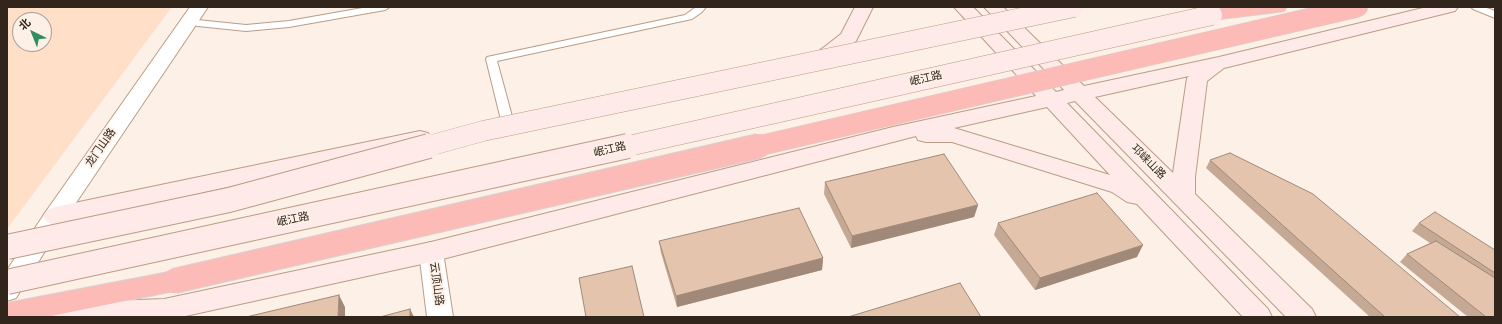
<!DOCTYPE html>
<html>
<head>
<meta charset="utf-8">
<style>
  body { margin:0 }
  #map { position:relative; width:1502px; height:324px; overflow:hidden; background:#fdf0e6; font-family:Poppins,"Noto Sans SC",sans-serif }
  canvas { display:block }
  .frame { position:absolute; inset:0; border:8px solid #31251c; pointer-events:none }
  .north { position:absolute; left:12px; top:12px; width:40px; height:40px; box-sizing:border-box; background:#fdf0e6; border:1px solid #ab9f95; border-radius:50%; rotate:317deg; font-size:11px; font-weight:700; line-height:16px; text-align:center; color:#31251c }
  .north::after { content:''; display:block; margin:auto; width:14px; height:18px; background:#338c61; clip-path:polygon(50% 0,100% 100%,50% 72%,0 100%) }
</style>
</head>
<body>
<div id="map">
<canvas width="1502" height="324"></canvas>
<div class="frame"></div>
<div class="north">北</div>
</div>
<script>
const c = document.querySelector('canvas').getContext('2d');
c.lineJoin = 'round';
function paint(path, color) { c.fillStyle = color; c.fill(path, 'evenodd'); }
const shape = rows => new Path2D(rows.map(r => 'M' + r).join(''));
function stroke(path, color, width, dash) { c.strokeStyle = color; c.lineWidth = width; c.lineCap = dash ? 'butt' : 'round'; c.setLineDash(dash || []); c.stroke(path); }
function write(font, color, halo, rows, align = 'center') {
  c.font = font + ' Poppins,"Noto Sans SC",sans-serif'; c.lineWidth = 4; c.setLineDash([]); c.textBaseline = 'middle'; c.strokeStyle = halo; c.fillStyle = color; for (const [text, x, y, turn = 0] of rows) {
    c.save(); c.translate(x, y); c.rotate((+turn || 0) * Math.PI / 180); c.textAlign = isNaN(turn) ? turn : align; if (halo) c.strokeText(text, 0, 0); c.fillText(text, 0, 0); c.restore();
  }
}
const built = shape([
  [7,7,172,7,7,229],
  [20,20,44,20,44,44,20,44]
]);
const lane = shape([
  [368,7,390,7,385,10,289,27,246,31,188,25,183,22,188,19,246,25,289,21,368,7],
  [696,7,706,7,702,12,692,19,497,61,513,120,511,123,507,124,503,123,501,120,486,59,487,57,685,15,696,7],
  [1471,7,1484,7,1495,11,1495,18,1473,9,1471,7]
]);
const street = shape([
  [190,7,208,7,63,222,16,298,7,301,7,270,47,210,190,7],
  [431,242,440,245,443,252,453,317,427,317,419,252,422,245,431,242]
]);
const secondary = shape([
  [855,7,873,7,856,41,833,59,826,61,819,59,816,55,819,51,841,34,855,7],
  [954,7,973,7,1056,92,1064,90,984,7,1003,7,1084,86,1219,57,1427,7,1458,7,1455,11,1224,68,1207,81,1195,177,1195,194,1312,309,1316,317,1286,317,1075,101,1067,103,1268,309,1272,317,1243,317,1137,204,1127,202,1112,192,952,142,926,142,918,140,916,136,431,262,181,317,7,317,7,305,164,299,431,242,893,127,1036,96,954,7],
  [1189,76,1187,78,1173,173,1095,97,1189,76],
  [1047,107,1110,175,954,128,1047,107],
  [420,131,428,133,431,138,428,143,55,225,47,222,43,216,47,210,55,207,420,131]
]);
const highway = shape([
  [1233,7,1287,7,1284,11,1278,12,1212,20,1206,19,1203,15,1206,11,1233,7],
  [174,271,183,274,187,281,183,288,174,291,46,317,7,317,7,303,174,271]
]);
const secondaryBridgeFar1 = shape([
  [425,147,483,131,1074,7],
  [624,147,1212,15]
]);
const secondaryBridge = shape([
  [7,247,229,200,429,146],
  [7,282,628,146]
]);
const highwayBridgeFar1 = shape([
  [754,147,1358,7]
]);
const highwayBridge = shape([
  [174,281,759,146]
]);
const wall = shape([
  [1210,160,1460,317,1370,317,1206,168],
  [825,182,978,205,974,217,851,248,824,194],
  [998,223,1137,257,1035,290,994,235],
  [1419,223,1495,250,1495,317,1468,317,1400,262,1407,254,1430,243,1412,231],
  [659,241,823,258,822,270,677,307,661,253]
]);
const shadedWall = shape([
  [978,205,974,217,851,248,852,236],
  [1143,245,1137,257,1035,290,1040,278],
  [823,258,822,270,677,307,676,296],
  [339,295,345,307,345,317,338,317],
  [410,309,414,317,410,317]
]);
const building = shape([
  [1230,153,1313,194,1460,317,1385,317,1210,160,1230,153],
  [944,154,978,205,852,236,825,182,944,154],
  [1097,193,1143,245,1040,278,998,223,1097,193],
  [799,208,823,258,676,296,659,241,799,208],
  [1435,212,1495,250,1495,273,1419,223,1435,212],
  [1436,241,1495,278,1495,317,1486,317,1407,254,1436,241],
  [632,266,644,317,586,317,579,278,632,266],
  [960,283,981,317,848,317,960,283],
  [339,295,338,317,246,317,339,295],
  [410,309,410,317,380,317,410,309]
]);
const streetNames = [
  ["岷江路",926,79,-13],
  ["龙门山路",101,148,-55],
  ["岷江路",610,150,-13],
  ["邛崃山路",1148,162,45],
  ["岷江路",293,220,-12],
  ["云顶山路",436,284,82]
];
paint(built, '#ffdfc8');
stroke(lane, '#bb9c86', 2);
stroke(street, '#bb9c86', 2);
stroke(secondary, '#bb9c86', 2);
stroke(highway, '#d6d3d2', 2);
paint(lane, '#fff');
paint(street, '#fff');
paint(secondary, '#feebe9');
paint(highway, '#fcbbb6');
stroke(secondaryBridgeFar1, '#bb9c86', 21, []);
stroke(secondaryBridge, '#bb9c86', 26, []);
stroke(highwayBridgeFar1, '#d6d3d2', 21, []);
stroke(highwayBridge, '#d6d3d2', 26, []);
stroke(secondaryBridgeFar1, '#feebe9', 20);
stroke(secondaryBridge, '#feebe9', 24);
stroke(highwayBridgeFar1, '#fcbbb6', 20);
stroke(highwayBridge, '#fcbbb6', 24);
paint(wall, '#c5a995');
paint(shadedWall, '#a08979');
paint(building, '#e5c4ad');
stroke(building, '#a08979', 1);
write('11px', '#31251c', '#fdf0e6', streetNames);
</script>
</body>
</html>
